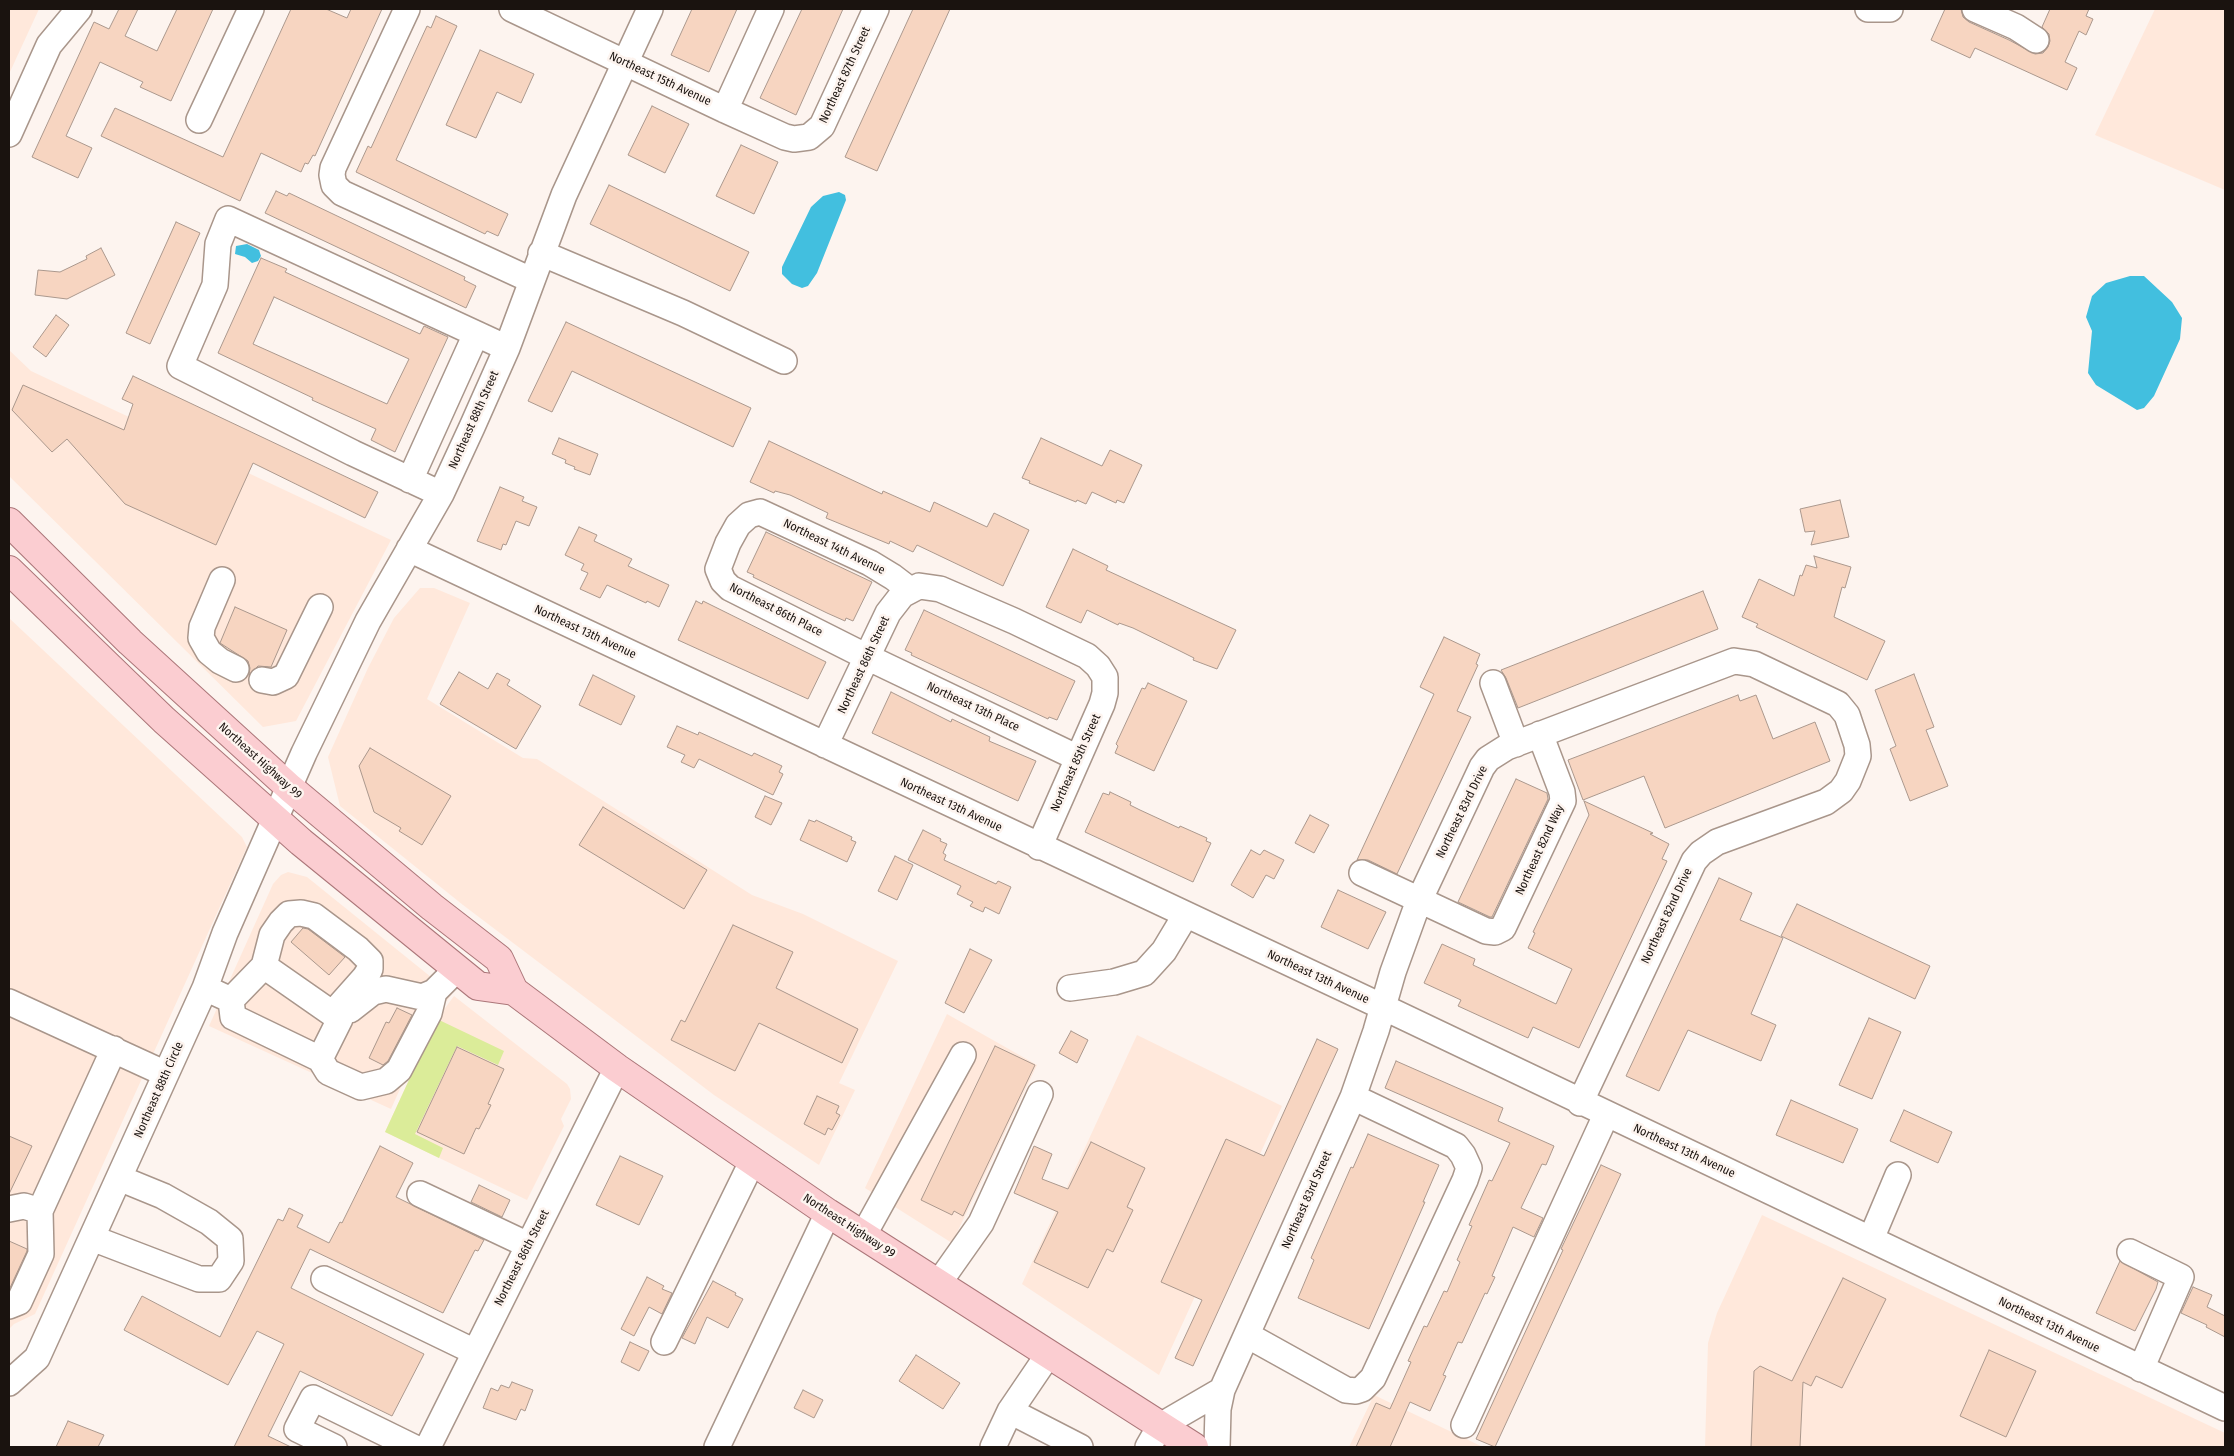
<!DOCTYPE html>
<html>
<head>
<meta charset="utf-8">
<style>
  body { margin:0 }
  #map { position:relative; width:2234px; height:1456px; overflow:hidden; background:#fdf4ef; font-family:"Fira Sans Condensed",sans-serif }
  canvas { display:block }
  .frame { position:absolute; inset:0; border:10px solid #1a130f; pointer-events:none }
</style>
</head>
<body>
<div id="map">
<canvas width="2234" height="1456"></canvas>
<div class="frame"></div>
</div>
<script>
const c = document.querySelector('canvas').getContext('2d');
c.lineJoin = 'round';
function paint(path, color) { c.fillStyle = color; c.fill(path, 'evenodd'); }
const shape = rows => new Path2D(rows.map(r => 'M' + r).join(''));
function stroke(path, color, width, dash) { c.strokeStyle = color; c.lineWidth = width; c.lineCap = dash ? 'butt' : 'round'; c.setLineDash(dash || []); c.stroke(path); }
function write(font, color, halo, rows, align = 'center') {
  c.font = font + ' "Fira Sans Condensed",sans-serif'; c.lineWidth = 5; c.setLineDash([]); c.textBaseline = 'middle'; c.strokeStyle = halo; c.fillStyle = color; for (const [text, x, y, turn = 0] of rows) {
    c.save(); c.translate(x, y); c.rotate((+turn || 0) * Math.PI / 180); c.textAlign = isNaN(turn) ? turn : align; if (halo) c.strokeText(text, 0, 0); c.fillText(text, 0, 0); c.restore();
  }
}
const built = shape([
  [9,9,39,9,9,74],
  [2155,9,2225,9,2225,190,2095,135],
  [9,350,31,371,391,540,296,721,263,727,9,476],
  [420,588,434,588,470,603,427,699,523,758,537,759,752,895,803,914,898,961,839,1083,855,1090,819,1165,714,1095,463,905,340,806,328,757,368,668,394,618],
  [9,618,242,837,247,847,35,1314,14,1324,9,1329],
  [288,872,307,877,452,994,430,1022,391,1109,209,1026,273,884,281,875],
  [454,996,567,1084,570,1089,571,1099,561,1119,564,1126,527,1200,385,1132,437,1019],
  [947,1014,1037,1065,952,1243,865,1188],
  [1137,1035,1282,1106,1159,1375,1022,1284],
  [1762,1215,2225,1433,2225,1447,1705,1447,1708,1343,1717,1313],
  [1374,1395,1483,1447,1349,1447]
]);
const green = shape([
  [437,1019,504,1051,498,1065,457,1046,415,1134,443,1148,439,1158,385,1132]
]);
const water = shape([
  [839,192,845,195,846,200,817,273,808,286,802,288,792,284,782,274,782,267,811,207,823,196],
  [247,244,259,250,261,256,258,261,252,263,245,257,235,254,236,246],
  [2130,276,2144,276,2172,302,2182,318,2180,339,2154,396,2144,408,2137,410,2096,385,2088,373,2092,331,2086,317,2092,296,2106,283]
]);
const building = shape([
  [119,9,138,9,125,36,157,51,177,9,213,9,171,101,140,87,143,82,100,62,66,136,92,148,78,178,32,157,94,22,109,29,119,9],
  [291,9,326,9,347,18,351,9,382,9,315,156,313,155,308,164,305,163,301,172,261,153,240,201,101,136,115,108,223,157,291,9],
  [692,9,737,9,709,72,671,55,692,9],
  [802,9,843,9,796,115,760,98,802,9],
  [913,9,950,9,877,171,845,157,913,9],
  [1945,9,1961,9,1963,17,1969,22,2009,40,2035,54,2043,53,2048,47,2050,41,2049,34,2042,27,2050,9,2089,9,2086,16,2093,19,2086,35,2079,31,2065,62,2077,68,2067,90,1975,48,1970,58,1931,40,1945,9],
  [436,16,457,26,396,160,508,214,498,236,487,231,485,234,356,172,368,146,371,148,427,26,431,28,436,16],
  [480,50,534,74,521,103,497,92,476,138,446,125,480,50],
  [652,106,689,124,665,173,628,155,652,106],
  [741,145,778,162,754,214,716,196,741,145],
  [609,185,749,252,730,291,590,224,609,185],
  [276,191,287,196,289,193,465,277,464,280,476,286,466,308,265,213,276,191],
  [176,222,200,233,150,344,126,333,176,222],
  [101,248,115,275,67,299,35,295,38,270,60,272,87,259,86,256,101,248],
  [261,258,287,269,285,272,420,334,424,326,448,337,395,452,371,440,376,429,312,400,313,398,218,353,261,258],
  [274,297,409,359,387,404,253,344,274,297],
  [56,315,69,325,46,357,33,347,56,315],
  [566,322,751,408,733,447,572,371,552,412,528,401,566,322],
  [133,376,378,492,365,518,253,463,216,545,125,504,67,439,52,452,12,410,23,385,124,430,133,404,122,399,133,376],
  [559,438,598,454,590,475,574,469,575,467,565,463,566,460,552,454,559,438],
  [1041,438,1102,466,1110,450,1142,465,1124,503,1117,500,1116,503,1092,492,1086,504,1077,500,1076,502,1029,483,1030,481,1022,478,1041,438],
  [769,441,882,494,883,491,930,512,934,502,987,527,994,513,1029,530,1003,586,917,545,913,552,890,541,889,544,826,518,828,513,790,495,775,491,774,493,750,482,769,441],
  [500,487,524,497,522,501,537,507,529,526,516,521,506,545,503,544,501,550,477,541,500,487],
  [1840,500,1849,537,1811,545,1815,531,1805,532,1800,509,1840,500],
  [579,527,597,535,594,541,632,559,628,566,669,585,659,607,647,601,646,603,607,585,600,598,580,589,588,573,581,570,584,564,565,555,579,527],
  [766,532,872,582,853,621,846,618,845,621,827,613,753,577,754,575,747,572,766,532],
  [1073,549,1108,566,1106,570,1236,630,1217,669,1193,660,1194,658,1178,650,1133,628,1119,623,1118,625,1087,610,1081,623,1046,607,1073,549],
  [1814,556,1851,567,1845,588,1842,587,1834,617,1885,641,1867,680,1756,627,1758,624,1742,617,1759,579,1794,596,1800,575,1802,576,1806,565,1817,568,1814,556],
  [1703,591,1718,629,1518,708,1506,678,1501,670,1703,591],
  [696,601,702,604,703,601,826,662,808,699,678,640,696,601],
  [235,607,287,630,271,667,258,666,249,675,250,668,248,661,220,643,235,607],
  [924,610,1075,681,1057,720,1049,717,1048,719,911,655,912,653,905,650,924,610],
  [1444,637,1480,654,1476,664,1478,665,1457,711,1471,717,1397,874,1368,860,1357,860,1434,694,1420,687,1444,637],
  [459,672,488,689,497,673,510,680,507,685,541,706,516,749,440,704,459,672],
  [1914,674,1934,727,1926,730,1948,786,1910,801,1890,749,1896,746,1875,690,1914,674],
  [593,675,635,696,621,725,579,705,593,675],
  [1148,683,1187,701,1154,771,1115,753,1118,746,1116,744,1142,688,1145,689,1148,683],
  [891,692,951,722,952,719,990,737,989,741,1036,761,1018,801,872,733,891,692],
  [1738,695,1740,701,1756,695,1773,739,1815,722,1830,761,1665,828,1644,776,1583,800,1568,760,1738,695],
  [677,726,698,735,699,732,752,756,754,753,782,766,779,772,783,774,773,795,699,759,694,768,681,762,685,755,667,747,677,726],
  [370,748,451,796,422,845,399,831,401,828,374,812,359,766,370,748],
  [1516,779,1547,793,1548,799,1492,917,1490,917,1458,902,1516,779],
  [1110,792,1131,802,1130,805,1140,810,1179,828,1180,826,1207,838,1206,841,1211,843,1193,882,1085,832,1103,793,1109,795,1110,792],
  [765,796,782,803,771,825,755,817,765,796],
  [1584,801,1653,833,1650,834,1669,844,1662,859,1667,861,1579,1048,1533,1027,1528,1038,1458,1006,1461,1000,1424,983,1442,944,1475,959,1473,965,1556,1004,1572,969,1528,948,1535,933,1533,932,1589,815,1584,801],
  [603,807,707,870,684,909,579,845,603,807],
  [1310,815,1329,825,1314,853,1295,843,1310,815],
  [809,820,815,822,816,820,852,837,851,840,856,842,847,862,800,840,809,820],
  [923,830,941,839,940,841,947,844,943,853,946,855,944,860,996,884,998,881,1011,887,999,914,985,907,983,912,970,906,973,902,957,894,961,886,908,860,923,830],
  [1251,850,1260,855,1264,850,1284,860,1274,879,1266,875,1253,898,1231,885,1251,850],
  [895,856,913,865,897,900,878,891,895,856],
  [1719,878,1752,893,1740,920,1783,938,1751,1014,1776,1025,1761,1061,1688,1030,1659,1091,1626,1076,1719,878],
  [1338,890,1386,912,1368,949,1321,927,1338,890],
  [1797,904,1930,966,1915,999,1781,936,1797,904],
  [733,925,793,952,776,988,858,1029,842,1063,759,1023,735,1071,671,1040,681,1020,685,1022,733,925],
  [303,928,308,929,345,957,329,975,291,942,303,928],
  [970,949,992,960,964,1013,945,1003,970,949],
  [397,1008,412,1015,388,1061,383,1065,369,1058,386,1022,389,1023,397,1008],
  [1869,1018,1901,1032,1872,1099,1839,1085,1869,1018],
  [1071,1031,1088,1040,1077,1063,1059,1053,1071,1031],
  [1317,1039,1338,1049,1193,1366,1175,1358,1202,1300,1161,1282,1226,1139,1264,1156,1317,1039],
  [995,1046,1035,1065,963,1216,954,1211,952,1215,921,1200,995,1046],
  [457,1047,504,1069,488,1104,491,1105,479,1129,476,1128,464,1154,417,1132,457,1047],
  [1396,1061,1503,1108,1498,1121,1554,1146,1546,1165,1542,1164,1521,1208,1543,1218,1534,1237,1513,1227,1492,1276,1495,1277,1487,1294,1485,1293,1462,1343,1458,1342,1443,1375,1446,1376,1430,1411,1410,1402,1390,1447,1356,1447,1376,1403,1390,1409,1411,1362,1408,1361,1424,1326,1427,1327,1444,1291,1447,1292,1460,1262,1457,1260,1472,1226,1469,1225,1489,1180,1492,1181,1510,1143,1385,1088,1396,1061],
  [817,1096,839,1106,836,1113,840,1115,832,1130,828,1128,825,1135,804,1124,817,1096],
  [1791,1100,1858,1129,1843,1163,1776,1135,1791,1100],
  [1904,1110,1952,1132,1938,1163,1890,1141,1904,1110],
  [1368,1134,1439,1165,1423,1202,1425,1202,1369,1329,1298,1298,1314,1260,1311,1258,1351,1167,1353,1168,1368,1134],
  [9,1136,32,1146,9,1194,9,1136],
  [1091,1142,1145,1168,1127,1207,1133,1210,1113,1252,1107,1249,1088,1288,1034,1262,1058,1212,1014,1193,1034,1146,1052,1154,1042,1179,1068,1189,1091,1142],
  [380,1146,413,1163,396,1197,484,1240,478,1251,475,1250,443,1313,310,1249,291,1288,424,1354,392,1416,300,1371,268,1436,291,1447,234,1447,284,1344,257,1331,228,1385,124,1330,142,1296,220,1337,278,1219,283,1221,289,1208,303,1215,297,1227,329,1243,340,1222,342,1223,380,1146],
  [620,1156,663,1176,639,1225,596,1205,620,1156],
  [1601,1165,1621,1174,1495,1447,1476,1439,1563,1250,1561,1249,1601,1165],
  [479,1185,510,1200,502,1217,471,1202,479,1185],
  [9,1241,27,1249,27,1251,9,1290,9,1241],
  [2120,1261,2158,1282,2156,1289,2135,1331,2096,1313,2120,1261],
  [647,1277,664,1286,662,1289,672,1293,662,1314,649,1307,634,1336,621,1329,647,1277],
  [1843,1278,1886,1299,1842,1388,1816,1376,1811,1386,1803,1382,1800,1447,1751,1447,1754,1371,1760,1366,1792,1381,1843,1278],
  [713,1281,736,1293,735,1295,743,1299,728,1328,707,1317,695,1344,682,1338,713,1281],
  [2193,1287,2212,1295,2207,1307,2225,1316,2225,1337,2206,1327,2207,1325,2181,1313,2193,1287],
  [630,1342,649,1351,639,1371,621,1362,630,1342],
  [1989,1350,2036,1371,2006,1437,1960,1416,1989,1350],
  [916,1355,960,1383,943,1409,899,1381,916,1355],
  [512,1382,533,1390,525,1411,521,1409,516,1420,483,1408,491,1388,498,1391,501,1385,509,1388,512,1382],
  [803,1390,823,1400,814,1418,794,1408,803,1390],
  [68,1421,104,1435,98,1447,56,1447,68,1421]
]);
const minor = shape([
  [407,9,333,168,332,175,334,185,342,193,531,280],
  [512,9,725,110,785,137,794,139,809,137,822,126,876,9],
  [1868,9,1890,9],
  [1975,9,2016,27,2036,40],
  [725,110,771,9],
  [199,120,251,9],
  [9,134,49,45,79,9],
  [541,253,683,313,784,361],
  [410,480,476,334],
  [441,494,353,453,180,366,215,285,218,244,228,219,507,348],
  [409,549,1383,1007,2225,1408],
  [222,580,202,627,201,638,209,652,220,661,236,669],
  [910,590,893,577,870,563,760,512,749,515,738,525,728,543,718,569,723,581,730,588,867,657,1078,758],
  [262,680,273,682,286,676,320,607],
  [1493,683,1516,744],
  [825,745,888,613,902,595,919,586,940,589,1014,621,1087,656,1098,666,1105,677,1105,693,1102,704,1039,847],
  [1362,873,1486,931,1495,932,1503,928,1563,801,1562,792,1540,734],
  [264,966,272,935,281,922,289,914,301,913,314,916,358,949,370,961,370,969,365,977,333,1013],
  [205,988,231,1000,233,1017,320,1059,340,1019,264,966,231,1000],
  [1070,988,1114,982,1144,973,1164,951,1185,916],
  [9,1002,166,1074],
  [350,1010,373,992,386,989,422,997,434,992,457,969],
  [320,1059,328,1072,361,1087,386,1081,399,1070,429,1013,434,992],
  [420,1194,528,1245],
  [9,1209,24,1206,40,1211],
  [863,1236,963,1055],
  [92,1238,199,1279,219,1279,231,1261,230,1239,209,1222,163,1196,119,1178],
  [1871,1239,1898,1175],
  [2130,1252,2181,1277,2141,1369],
  [324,1279,475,1352],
  [938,1284,981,1223,1040,1094],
  [9,1306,19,1302,41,1254,40,1211,114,1049],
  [1247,1335,1346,1390,1356,1391,1362,1389,1373,1378,1465,1180,1469,1168,1463,1155,1456,1146,1353,1097],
  [664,1342,752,1162],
  [9,1383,37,1358,205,988,225,933,304,753,368,621,441,494,472,427,507,348,564,195,650,9],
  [1010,1411,1080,1447],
  [1464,1425,1606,1115],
  [334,1447,297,1429,313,1398,413,1447],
  [428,1447,617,1068],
  [717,1447,828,1213],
  [993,1447,1010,1411,1048,1355],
  [1148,1447,1160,1426,1222,1390],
  [1217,1447,1218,1409,1222,1390,1353,1097,1376,1031,1393,972,1418,903,1482,767,1488,759,1507,747,1734,661,1754,664,1838,704,1847,715,1857,745,1858,756,1848,781,1841,791,1826,802,1717,842,1701,853,1694,861,1580,1103]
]);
const major = shape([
  [9,522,130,642,290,788,432,907,499,959,514,991,617,1068,828,1213,1194,1447],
  [9,570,164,720,301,842,478,986,514,991]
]);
const streetNames = [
  ["Northeast 87th Street",845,75,-65],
  ["Northeast 15th Avenue",660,79,25],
  ["Northeast 88th Street",474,420,-66],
  ["Northeast 14th Avenue",834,547,26],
  ["Northeast 86th Place",776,610,27],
  ["Northeast 13th Avenue",585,632,25],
  ["Northeast 86th Street",864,665,-65],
  ["Northeast 13th Place",973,707,25],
  ["Northeast Highway 99",260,761,42],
  ["Northeast 85th Street",1076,763,-66],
  ["Northeast 13th Avenue",951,805,25],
  ["Northeast 83rd Drive",1462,812,-64],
  ["Northeast 82nd Way",1540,850,-65],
  ["Northeast 82nd Drive",1667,916,-65],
  ["Northeast 13th Avenue",1318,977,25],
  ["Northeast 88th Circle",159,1090,-66],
  ["Northeast 13th Avenue",1684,1151,25],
  ["Northeast 83rd Street",1307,1200,-66],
  ["Northeast Highway 99",849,1226,33],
  ["Northeast 86th Street",522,1258,-63],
  ["Northeast 13th Avenue",2049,1325,26]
];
paint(built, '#ffe8db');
paint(green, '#dbec99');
paint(water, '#42bfdf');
paint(building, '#f7d5c1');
stroke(building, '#ab988d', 1);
stroke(minor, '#a9968b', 28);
stroke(major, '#ab7679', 30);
stroke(minor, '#fff', 25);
stroke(major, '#fbcdd1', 28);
write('12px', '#1a130f', '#fdf4ef', streetNames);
</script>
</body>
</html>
